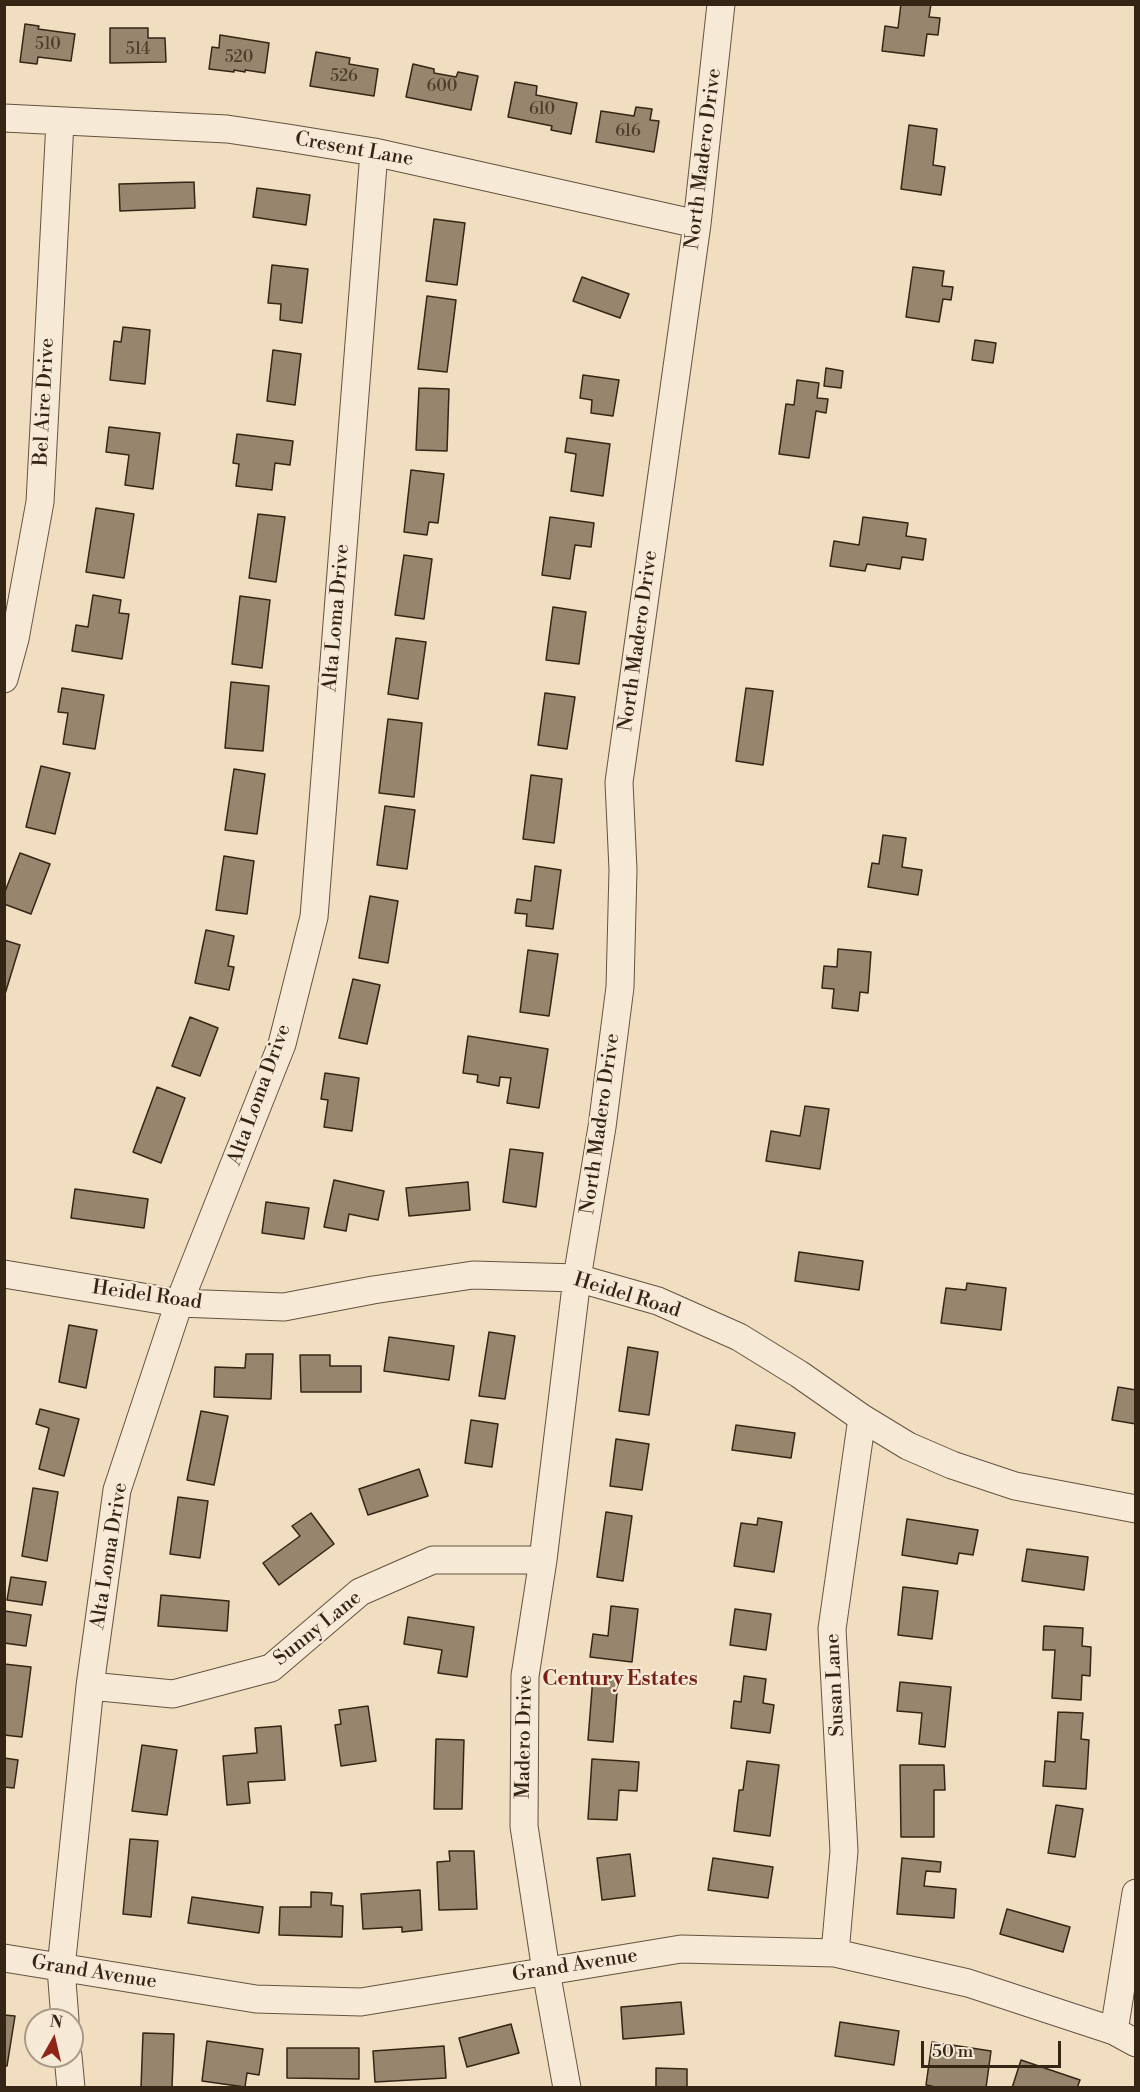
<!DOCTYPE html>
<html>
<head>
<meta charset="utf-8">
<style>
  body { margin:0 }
  #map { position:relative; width:1140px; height:2092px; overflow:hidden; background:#f1ddbf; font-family:"Libre Bodoni",serif }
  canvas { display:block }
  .frame { position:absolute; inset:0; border:6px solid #352515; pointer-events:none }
  .north { position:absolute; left:24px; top:2008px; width:60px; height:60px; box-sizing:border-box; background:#f6e9d5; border:2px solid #a99b88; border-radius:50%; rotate:8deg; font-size:16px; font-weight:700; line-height:24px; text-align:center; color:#352515 }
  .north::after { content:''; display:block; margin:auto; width:21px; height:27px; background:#8f2418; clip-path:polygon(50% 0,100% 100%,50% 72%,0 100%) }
  .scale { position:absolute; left:921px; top:2041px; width:140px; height:27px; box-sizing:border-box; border:3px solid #352515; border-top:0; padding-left:8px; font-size:18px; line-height:21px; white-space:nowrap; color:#352515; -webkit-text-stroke:4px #f6e9d5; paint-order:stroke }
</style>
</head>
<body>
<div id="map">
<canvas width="1140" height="2092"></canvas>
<div class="frame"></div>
<div class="north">N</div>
<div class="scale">50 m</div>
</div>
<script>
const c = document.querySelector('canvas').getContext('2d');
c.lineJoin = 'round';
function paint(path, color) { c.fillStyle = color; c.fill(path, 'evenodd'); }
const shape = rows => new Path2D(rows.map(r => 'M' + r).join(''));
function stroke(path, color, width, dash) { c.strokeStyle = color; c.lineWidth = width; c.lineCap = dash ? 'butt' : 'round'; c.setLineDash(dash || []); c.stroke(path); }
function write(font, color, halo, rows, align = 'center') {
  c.font = font + ' "Libre Bodoni",serif'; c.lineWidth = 4.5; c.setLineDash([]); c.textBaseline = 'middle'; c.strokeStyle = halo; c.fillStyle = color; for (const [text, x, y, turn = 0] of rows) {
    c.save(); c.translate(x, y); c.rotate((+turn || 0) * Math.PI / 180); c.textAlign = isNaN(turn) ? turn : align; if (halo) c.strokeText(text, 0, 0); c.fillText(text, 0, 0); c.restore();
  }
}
const building = shape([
  [901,4,931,4,929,17,940,18,938,35,927,34,924,56,882,51,885,26,898,28,901,4],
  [25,24,39,26,38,29,75,34,71,61,38,57,37,64,20,62,25,24],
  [110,28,148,28,148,38,165,38,166,62,110,63,110,28],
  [220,35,269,43,265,73,245,70,245,72,234,70,234,72,209,69,212,47,219,48,220,35],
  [316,52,350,58,349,64,378,69,374,96,310,86,316,52],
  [413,64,434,69,434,73,456,77,458,72,478,76,471,110,406,97,413,64],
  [515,82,537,86,536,95,577,103,571,134,551,130,552,126,508,117,515,82],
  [636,107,652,109,650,120,659,121,654,152,596,142,601,111,634,116,636,107],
  [909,125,937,129,933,165,945,167,941,195,901,189,909,125],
  [194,182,195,208,120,211,119,184,194,182],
  [257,188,310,195,306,225,253,217,257,188],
  [434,219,465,223,457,285,426,281,434,219],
  [272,265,308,269,302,323,280,320,281,304,268,303,272,265],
  [913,267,944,271,942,286,953,287,951,300,943,299,939,322,906,317,913,267],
  [582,277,629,294,620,318,573,301,582,277],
  [427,296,456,300,447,372,418,369,427,296],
  [123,327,150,330,145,384,110,380,114,341,121,342,123,327],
  [975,340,996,343,993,363,972,360,975,340],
  [273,350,301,354,295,405,267,401,273,350],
  [826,368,843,371,841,388,824,386,826,368],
  [583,375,619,380,613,416,591,413,592,400,580,398,583,375],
  [797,380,819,383,817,398,828,399,826,413,816,411,809,458,779,454,786,404,794,405,797,380],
  [419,388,449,389,447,451,416,450,419,388],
  [109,427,160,433,153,489,125,485,129,455,106,452,109,427],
  [237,434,293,441,290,465,275,463,272,490,236,486,239,464,233,463,237,434],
  [567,438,610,444,603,496,571,491,576,454,565,452,567,438],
  [411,470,444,474,438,523,429,522,427,535,404,532,411,470],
  [96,508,134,514,124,578,86,572,96,508],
  [258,514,285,517,276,582,249,578,258,514],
  [550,517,594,523,591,547,575,545,570,579,542,575,550,517],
  [863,517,908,523,906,536,926,539,923,560,902,557,900,569,867,564,865,571,830,566,834,541,859,545,863,517],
  [404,555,432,559,424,619,395,615,404,555],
  [93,595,121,600,119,613,129,614,122,659,72,651,76,625,88,627,93,595],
  [240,596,270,600,262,668,232,664,240,596],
  [553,607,586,612,579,664,546,660,553,607],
  [396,638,426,642,418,699,388,694,396,638],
  [231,682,269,686,263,751,225,748,231,682],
  [62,688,104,695,95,749,63,744,68,713,58,712,62,688],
  [746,688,773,691,763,765,736,761,746,688],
  [545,693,575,697,567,749,538,745,545,693],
  [388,719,422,723,414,797,379,793,388,719],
  [41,766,70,773,55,834,26,827,41,766],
  [234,769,265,774,257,834,225,830,234,769],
  [531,775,562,779,554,843,523,839,531,775],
  [385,806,415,810,407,869,377,865,385,806],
  [883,835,906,838,902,867,922,870,918,895,868,887,872,863,879,864,883,835],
  [20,853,50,864,31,914,4,904,4,894,20,853],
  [224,856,254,861,247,914,216,910,224,856],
  [535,866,561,870,553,929,526,926,527,914,515,913,517,899,531,901,535,866],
  [370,896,398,901,388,963,359,958,370,896],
  [206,930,234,936,228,966,234,967,229,990,195,983,206,930],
  [4,940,20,945,5,994,4,994,4,940],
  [838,949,871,952,868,993,860,992,858,1011,832,1008,834,989,822,988,824,966,837,967,838,949],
  [528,950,558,954,549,1016,520,1012,528,950],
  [353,979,380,985,367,1044,339,1038,353,979],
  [190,1017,218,1028,200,1076,172,1066,190,1017],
  [468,1036,548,1049,539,1108,507,1103,511,1078,500,1077,499,1086,477,1082,478,1075,463,1073,468,1036],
  [325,1073,359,1078,352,1131,324,1127,328,1100,321,1099,325,1073],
  [157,1087,185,1098,161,1163,133,1152,157,1087],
  [805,1106,829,1109,820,1169,766,1161,771,1131,800,1136,805,1106],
  [510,1149,543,1153,536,1207,503,1202,510,1149],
  [334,1180,384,1191,378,1220,349,1214,346,1231,324,1227,334,1180],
  [468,1182,470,1210,409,1216,406,1188,468,1182],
  [75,1189,148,1199,144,1228,71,1218,75,1189],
  [266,1202,309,1208,304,1239,262,1233,266,1202],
  [799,1252,863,1261,859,1290,795,1281,799,1252],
  [967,1283,1006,1288,1001,1330,941,1323,946,1288,966,1290,967,1283],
  [69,1325,97,1330,86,1388,59,1382,69,1325],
  [489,1332,515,1336,505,1399,479,1396,489,1332],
  [389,1337,454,1346,449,1380,384,1371,389,1337],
  [628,1347,658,1352,649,1415,619,1411,628,1347],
  [246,1354,273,1354,271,1399,214,1397,215,1367,245,1368,246,1354],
  [300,1355,330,1355,330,1366,361,1366,361,1392,301,1392,300,1355],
  [1118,1387,1136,1390,1136,1424,1112,1420,1118,1387],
  [40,1409,79,1419,64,1476,39,1469,49,1428,36,1424,40,1409],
  [201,1411,228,1416,214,1485,187,1480,201,1411],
  [471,1420,498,1424,492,1467,465,1463,471,1420],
  [736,1425,795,1433,791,1458,732,1450,736,1425],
  [616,1439,649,1444,642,1490,610,1486,616,1439],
  [419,1469,428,1496,368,1515,359,1489,419,1469],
  [33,1488,58,1492,47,1561,22,1556,33,1488],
  [178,1497,208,1501,200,1558,170,1554,178,1497],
  [606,1512,632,1516,623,1581,597,1577,606,1512],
  [311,1513,334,1544,279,1585,263,1563,300,1536,292,1526,311,1513],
  [758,1518,782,1522,774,1572,734,1566,741,1523,757,1525,758,1518],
  [907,1519,978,1530,973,1555,959,1553,957,1564,902,1555,907,1519],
  [1027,1549,1088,1557,1084,1590,1022,1581,1027,1549],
  [11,1577,46,1582,42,1605,7,1600,11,1577],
  [903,1587,938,1591,932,1639,898,1635,903,1587],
  [161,1595,229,1601,227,1631,158,1626,161,1595],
  [611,1606,638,1609,632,1662,590,1657,593,1634,608,1636,611,1606],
  [735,1609,771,1614,766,1650,730,1645,735,1609],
  [5,1611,31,1615,26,1646,4,1643,5,1611],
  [408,1617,474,1627,467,1677,438,1673,442,1650,404,1644,408,1617],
  [1044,1626,1083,1628,1082,1646,1091,1647,1090,1676,1082,1675,1081,1700,1052,1698,1055,1650,1043,1650,1044,1626],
  [4,1664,31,1667,22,1737,4,1735,4,1664],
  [744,1676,766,1679,763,1703,774,1705,770,1733,731,1728,734,1701,741,1702,744,1676],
  [593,1677,618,1680,613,1742,588,1740,593,1677],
  [900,1682,951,1687,945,1747,919,1744,922,1713,897,1711,900,1682],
  [368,1706,376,1761,341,1766,335,1725,341,1724,339,1710,368,1706],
  [1058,1712,1083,1713,1081,1739,1089,1740,1086,1789,1043,1786,1045,1761,1055,1762,1058,1712],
  [281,1726,285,1780,248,1782,250,1803,227,1805,223,1756,257,1753,255,1728,281,1726],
  [436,1739,464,1740,462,1809,434,1809,436,1739],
  [142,1745,177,1750,167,1815,132,1811,142,1745],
  [4,1758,18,1760,14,1788,4,1787,4,1758],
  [592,1759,639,1762,637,1791,619,1790,617,1820,588,1819,592,1759],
  [747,1761,779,1765,770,1836,734,1831,739,1790,743,1790,747,1761],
  [900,1765,944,1765,945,1790,934,1790,934,1837,901,1837,900,1765],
  [1056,1805,1083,1809,1075,1857,1048,1853,1056,1805],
  [130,1839,158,1841,151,1917,123,1914,130,1839],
  [449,1851,474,1851,477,1909,439,1910,437,1862,450,1861,449,1851],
  [630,1854,635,1896,602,1900,597,1858,630,1854],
  [713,1858,773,1867,768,1898,708,1890,713,1858],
  [902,1858,941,1862,940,1872,926,1871,924,1886,956,1889,954,1918,897,1914,902,1858],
  [420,1890,422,1930,402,1932,402,1927,363,1929,361,1894,420,1890],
  [311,1892,332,1893,331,1905,343,1906,342,1937,279,1935,280,1907,311,1907,311,1892],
  [192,1897,263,1907,259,1933,188,1923,192,1897],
  [1007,1909,1070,1927,1063,1952,1000,1934,1007,1909],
  [681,2002,684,2034,623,2039,621,2007,681,2002],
  [4,2015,15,2016,7,2066,4,2066,4,2015],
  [840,2022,899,2031,894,2065,835,2056,840,2022],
  [511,2024,519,2053,467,2067,459,2038,511,2024],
  [143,2033,174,2034,172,2088,141,2088,143,2033],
  [207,2041,263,2049,259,2075,247,2073,245,2087,202,2081,207,2041],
  [932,2042,991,2051,986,2088,940,2088,926,2085,932,2042],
  [444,2046,446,2078,375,2082,373,2051,444,2046],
  [287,2048,359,2048,359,2079,287,2078,287,2048],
  [1021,2060,1080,2080,1077,2088,1012,2088,1021,2060],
  [656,2068,687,2069,687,2088,656,2088,656,2068]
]);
const minor = shape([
  [4,118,227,129,288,138,374,152,697,224],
  [4,679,15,639,40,502,60,122],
  [4,1274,179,1303,284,1307,373,1290,473,1275,577,1278,658,1301,739,1337,799,1374,862,1418,908,1446,952,1465,1015,1486,1136,1509],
  [90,1686,173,1694,271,1668,360,1592,433,1560,543,1560],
  [835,1953,844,1851,832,1629,862,1418],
  [4,1958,256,1999,361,2002,681,1949,835,1953,968,1983,1114,2031,1136,2043],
  [65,2020,61,1968,90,1686,117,1490,179,1303,282,1044,314,917,374,152],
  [1114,2031,1136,1893],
  [68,2056,71,2088],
  [567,2088,546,1971,524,1826,525,1676,543,1560,577,1278,602,1127,620,987,623,870,619,782,697,224,721,4]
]);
const numberNames = [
  ["510",48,45],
  ["514",138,50],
  ["520",239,58],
  ["526",344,77],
  ["600",442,87],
  ["610",542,110],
  ["616",628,132]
];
const streetNames = [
  ["Cresent Lane",354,150,10],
  ["North Madero Drive",704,159,-83],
  ["Bel Aire Drive",45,402,-87],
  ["Alta Loma Drive",337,618,-85],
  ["North Madero Drive",639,641,-82],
  ["Alta Loma Drive",260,1095,-70],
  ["North Madero Drive",601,1124,-82],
  ["Heidel Road",147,1296,8],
  ["Heidel Road",627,1296,17],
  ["Alta Loma Drive",110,1556,-81],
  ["Sunny Lane",318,1629,-39],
  ["Susan Lane",836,1685,-93],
  ["Madero Drive",525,1737,-89],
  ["Grand Avenue",575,1966,-9],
  ["Grand Avenue",94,1973,9]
];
const neighbourhoodNames = [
  ["Century Estates",620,1680]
];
paint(building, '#97856d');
stroke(building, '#352515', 1.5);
stroke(minor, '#645340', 29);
stroke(minor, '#f6e9d5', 27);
write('16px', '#4e3d2b', null, numberNames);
write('20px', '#352515', '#f6e9d5', streetNames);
write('bold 21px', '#7a1f14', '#f6e9d5', neighbourhoodNames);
</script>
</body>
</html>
